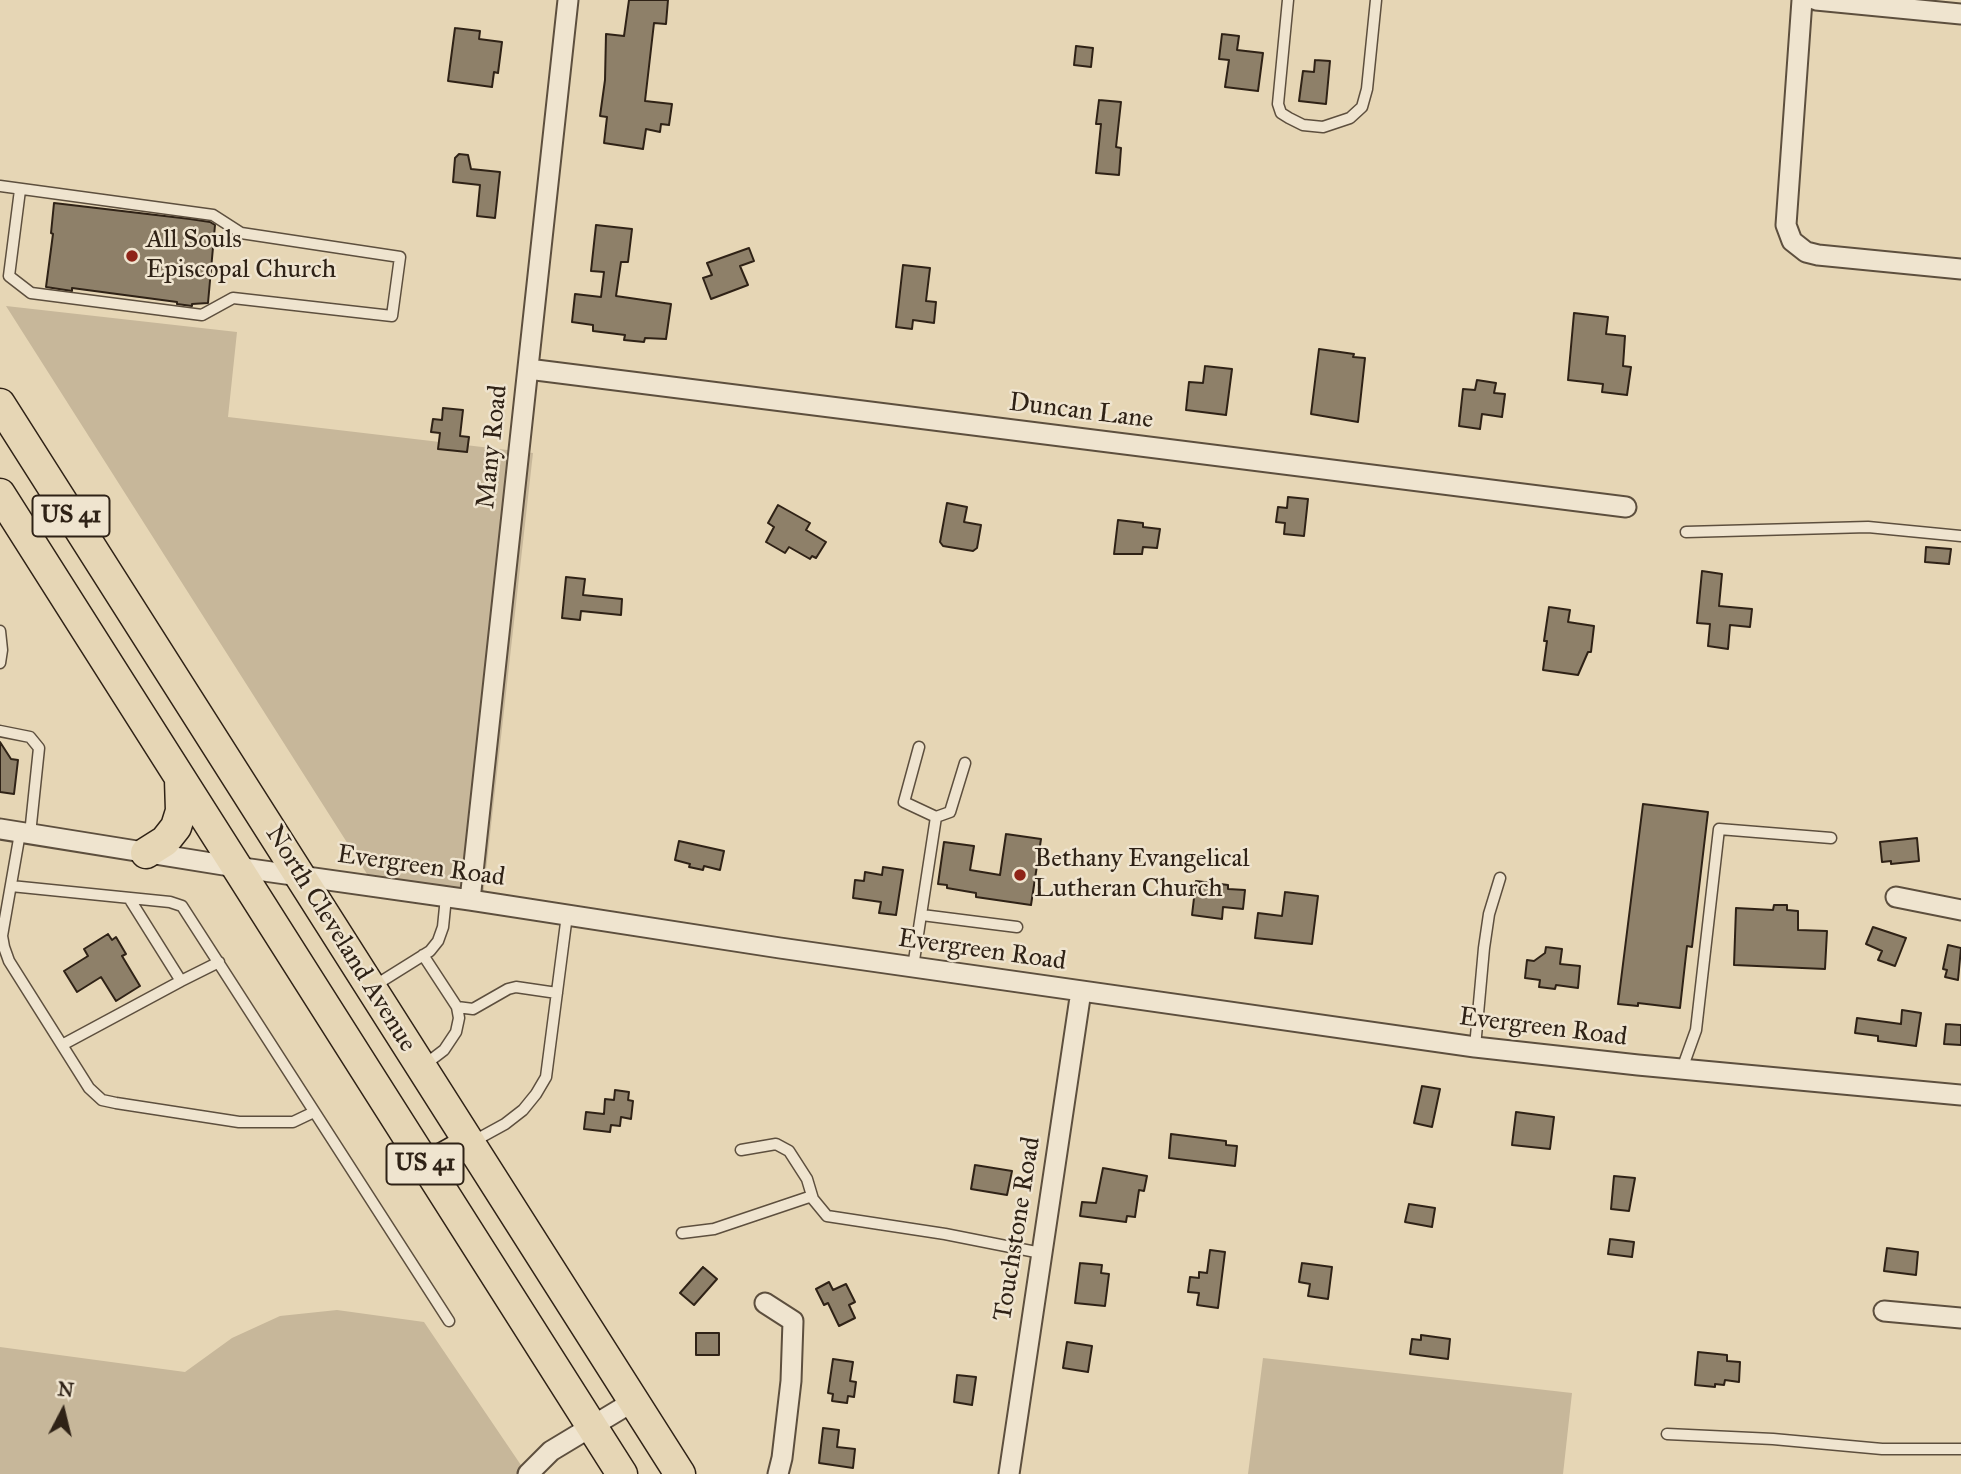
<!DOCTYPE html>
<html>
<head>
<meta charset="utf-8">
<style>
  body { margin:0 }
  #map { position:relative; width:1961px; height:1474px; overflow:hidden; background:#e6d6b5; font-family:"IM FELL Great Primer",serif }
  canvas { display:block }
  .north { position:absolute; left:28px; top:1376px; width:70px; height:70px; -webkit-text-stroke:5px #efe4cf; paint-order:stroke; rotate:7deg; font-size:19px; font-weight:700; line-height:28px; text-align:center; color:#2f2216 }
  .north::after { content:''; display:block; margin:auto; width:24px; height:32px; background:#2f2216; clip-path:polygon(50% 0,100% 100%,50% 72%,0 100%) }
</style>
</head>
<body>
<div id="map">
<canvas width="1961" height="1474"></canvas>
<div class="north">N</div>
</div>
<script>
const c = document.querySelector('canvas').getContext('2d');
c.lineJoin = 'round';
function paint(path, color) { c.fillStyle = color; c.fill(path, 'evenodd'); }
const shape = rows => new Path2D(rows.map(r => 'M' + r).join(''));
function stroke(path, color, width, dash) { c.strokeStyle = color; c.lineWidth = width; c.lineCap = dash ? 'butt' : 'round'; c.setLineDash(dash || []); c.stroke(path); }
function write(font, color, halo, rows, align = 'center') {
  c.font = font + ' "IM FELL Great Primer",serif'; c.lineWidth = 5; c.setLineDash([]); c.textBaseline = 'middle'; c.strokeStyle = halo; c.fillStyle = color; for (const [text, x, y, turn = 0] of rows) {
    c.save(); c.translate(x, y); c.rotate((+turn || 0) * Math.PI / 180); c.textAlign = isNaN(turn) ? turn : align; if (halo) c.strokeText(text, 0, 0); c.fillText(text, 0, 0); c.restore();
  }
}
const green = shape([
  [6,306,237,332,228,417,533,453,483,897,374,885],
  [337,1310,424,1322,527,1474,0,1474,0,1347,185,1372,232,1338,280,1316],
  [1263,1358,1572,1393,1563,1474,1248,1474]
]);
const building = shape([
  [629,0,668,0,666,24,654,23,645,101,672,104,669,125,661,124,660,132,646,129,643,149,604,143,607,117,600,116,605,80,606,34,624,36,629,0],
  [455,28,480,31,479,39,502,42,498,73,494,72,492,87,448,81,455,28],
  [1222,34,1239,36,1237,50,1263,53,1258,91,1225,87,1229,60,1219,59,1222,34],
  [1076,46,1093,48,1091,67,1074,65,1076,46],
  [1315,60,1330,61,1326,104,1299,101,1303,71,1314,72,1315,60],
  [1099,100,1121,102,1116,147,1121,148,1119,175,1096,173,1101,124,1096,124,1099,100],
  [459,154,468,155,471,169,500,172,495,218,477,216,480,185,453,182,455,158,459,154],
  [54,203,190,219,210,222,215,225,208,303,192,304,192,306,177,304,177,302,72,288,72,291,46,287,53,234,51,233,54,203],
  [596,225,632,229,628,262,621,262,616,296,671,304,666,339,645,338,644,342,624,340,625,335,593,331,593,325,572,322,575,294,601,297,604,272,591,271,596,225],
  [749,248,754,261,740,266,748,285,711,299,703,278,712,275,707,263,749,248],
  [903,265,930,268,926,301,936,302,934,323,913,320,912,329,896,327,903,265],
  [1574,313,1608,317,1606,334,1625,336,1623,366,1631,367,1627,395,1602,392,1603,384,1568,380,1574,313],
  [1319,349,1354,354,1353,357,1365,358,1358,422,1311,414,1319,349],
  [1205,366,1232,369,1226,415,1186,410,1189,382,1203,383,1205,366],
  [1477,380,1496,383,1494,393,1505,394,1502,417,1482,414,1480,429,1459,426,1463,389,1475,390,1477,380],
  [443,408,463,410,460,436,469,437,467,452,438,449,440,433,431,432,433,419,442,420,443,408],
  [1288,497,1308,499,1304,536,1284,534,1285,523,1276,522,1278,507,1287,508,1288,497],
  [947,503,967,507,964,522,981,525,977,548,973,551,943,546,940,542,947,503],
  [778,505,810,523,806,530,826,542,816,558,812,556,810,559,789,547,785,553,766,542,774,527,768,523,778,505],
  [1118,520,1143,523,1143,527,1160,529,1157,548,1143,547,1142,554,1114,554,1118,520],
  [1926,547,1951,549,1949,564,1925,562,1926,547],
  [1702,571,1722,574,1719,606,1752,609,1750,627,1730,625,1728,649,1708,646,1710,624,1697,623,1702,571],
  [566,577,585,579,583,595,622,599,621,615,581,611,580,620,562,618,566,577],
  [1549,607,1570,610,1568,622,1594,626,1591,652,1588,652,1578,675,1543,670,1547,641,1544,641,1549,607],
  [0,742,11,759,18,760,14,794,0,792,0,742],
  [1643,804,1708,812,1692,947,1687,946,1680,1008,1638,1003,1638,1006,1618,1004,1643,804],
  [1006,834,1041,839,1031,905,976,897,976,893,947,888,947,885,938,884,944,842,974,846,970,870,1000,875,1006,834],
  [1917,838,1919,861,1891,864,1891,861,1882,862,1880,842,1917,838],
  [679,841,724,851,720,870,704,866,703,870,689,867,690,864,675,860,679,841],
  [883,867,903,870,896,915,879,913,881,902,853,898,855,880,864,881,865,872,882,875,883,867],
  [1196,881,1228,885,1228,889,1245,890,1243,909,1223,907,1222,919,1192,915,1196,881],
  [1285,892,1318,896,1312,944,1255,938,1258,913,1282,916,1285,892],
  [1774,905,1787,905,1787,910,1798,911,1798,930,1827,931,1825,969,1734,965,1736,908,1773,910,1774,905],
  [1873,927,1906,938,1895,966,1878,960,1882,951,1866,944,1873,927],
  [108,934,112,940,116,937,126,954,122,956,140,986,116,1001,101,977,77,992,64,971,88,956,84,949,108,934],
  [1948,945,1961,948,1958,980,1945,977,1947,970,1943,969,1948,945],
  [1546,947,1562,949,1560,964,1580,966,1578,988,1556,985,1555,989,1539,987,1540,980,1525,978,1527,960,1534,961,1545,953,1546,947],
  [1902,1010,1921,1013,1916,1046,1878,1041,1878,1036,1855,1033,1857,1018,1901,1024,1902,1010],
  [1946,1024,1961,1025,1961,1045,1944,1044,1946,1024],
  [1422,1086,1440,1089,1432,1127,1414,1123,1422,1086],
  [615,1090,629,1092,628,1100,633,1101,631,1119,621,1117,620,1126,611,1125,610,1132,584,1129,586,1112,604,1114,605,1099,614,1100,615,1090],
  [1516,1112,1554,1117,1550,1149,1512,1145,1516,1112],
  [1171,1134,1226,1141,1226,1145,1237,1146,1235,1166,1169,1158,1171,1134],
  [975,1165,1012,1171,1007,1195,971,1189,975,1165],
  [1103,1168,1147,1176,1144,1191,1139,1190,1135,1217,1127,1216,1126,1222,1080,1216,1082,1202,1096,1203,1103,1168],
  [1614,1176,1635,1178,1629,1211,1611,1209,1614,1176],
  [1409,1204,1435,1208,1432,1227,1405,1222,1409,1204],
  [1610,1239,1634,1242,1632,1257,1608,1254,1610,1239],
  [1887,1248,1918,1252,1916,1275,1884,1271,1887,1248],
  [1210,1250,1225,1252,1218,1308,1197,1305,1199,1293,1188,1292,1190,1277,1199,1278,1199,1272,1207,1273,1210,1250],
  [1080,1263,1102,1265,1101,1273,1109,1274,1105,1306,1075,1303,1080,1263],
  [1302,1263,1332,1267,1328,1299,1308,1296,1310,1284,1299,1282,1302,1263],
  [703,1267,717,1279,694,1305,680,1293,703,1267],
  [829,1282,833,1290,846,1284,855,1302,849,1305,855,1318,839,1326,828,1303,824,1305,816,1289,829,1282],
  [696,1333,719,1333,719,1355,696,1355,696,1333],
  [1421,1335,1450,1339,1448,1359,1410,1354,1412,1339,1421,1340,1421,1335],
  [1067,1342,1092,1346,1088,1372,1063,1368,1067,1342],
  [1698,1352,1727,1355,1727,1361,1740,1362,1739,1382,1725,1380,1724,1385,1715,1384,1715,1387,1695,1385,1698,1352],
  [833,1359,853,1362,850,1381,856,1382,854,1397,848,1396,847,1403,832,1401,833,1394,828,1393,833,1359],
  [957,1375,976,1377,972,1405,954,1402,957,1375],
  [823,1428,839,1430,837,1447,855,1449,853,1468,819,1463,823,1428]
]);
const service = shape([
  [1288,0,1278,104,1281,113,1289,118,1303,125,1323,127,1350,118,1362,107,1367,89,1376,0],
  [0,186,213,215,241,233,400,257,392,316,233,298,202,315,31,293,9,276,20,190],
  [1686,532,1868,527,1961,536],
  [0,631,2,650,0,663],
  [0,731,30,737,39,748,30,834],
  [936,817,950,812,965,763],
  [20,833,2,936,4,947,9,961,89,1088,102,1100,116,1103,239,1122,293,1122,314,1112],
  [11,886,170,902,182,906,449,1321],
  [922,915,1017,927],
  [913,967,936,817,904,802,919,747],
  [181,981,219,962],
  [374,986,430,951,438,941,443,927,446,897],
  [457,1007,473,1009,508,989,516,987,557,993],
  [62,1045,181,981,129,898],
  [1475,1047,1484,948,1489,914,1500,878],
  [423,1066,444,1050,456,1032,459,1018,457,1007,423,955],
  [1682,1069,1696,1030,1719,829,1831,838],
  [474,1141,505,1124,523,1110,536,1094,546,1077,567,915],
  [741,1150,776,1144,789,1151,807,1179,813,1199,827,1216,945,1234,1041,1253],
  [682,1233,714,1229,812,1196],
  [1667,1434,1773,1439,1882,1449,1961,1449]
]);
const minor = shape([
  [1802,0,1786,225,1792,241,1806,252,1818,255,1961,269],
  [1816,0,1961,14],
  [528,369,1626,507],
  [0,829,236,867,470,900,780,948,1475,1047,1638,1065,1961,1095],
  [1896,897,1961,910],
  [470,900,568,0],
  [765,1303,793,1321,791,1381,782,1458,778,1474],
  [1884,1311,1961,1318],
  [528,1474,551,1451,634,1401],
  [1009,1474,1081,991]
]);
const primary = shape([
  [0,404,680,1474],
  [0,494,622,1474],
  [146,853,165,841,176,827,181,811,180,779],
  [427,1167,470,1143]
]);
const markers = [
  [132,256,7,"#8f2418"],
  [1020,875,7,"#8f2418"]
];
const shields = [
  [71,516,77],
  [425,1164,77]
];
const shieldNames = [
  ["US 41",71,516],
  ["US 41",425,1164]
];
const poiNames = [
  ["All Souls",146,241],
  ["Episcopal Church",146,271],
  ["Bethany Evangelical",1034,860],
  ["Lutheran Church",1034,890]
];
const streetNames = [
  ["Duncan Lane",1081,412,7],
  ["Many Road",493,447,-84],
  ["Evergreen Road",421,867,8],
  ["North Cleveland Avenue",340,939,58],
  ["Evergreen Road",982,951,8],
  ["Evergreen Road",1543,1028,7],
  ["Touchstone Road",1018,1229,-81]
];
paint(green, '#c7b79a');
paint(building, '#8e8069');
stroke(building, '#2f2216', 2);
stroke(service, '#5d4f3e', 13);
stroke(minor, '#5d4f3e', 23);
stroke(primary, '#2f2216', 33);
stroke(service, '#efe4cf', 10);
stroke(minor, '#efe4cf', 19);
stroke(primary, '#e6d6b5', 30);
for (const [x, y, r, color] of markers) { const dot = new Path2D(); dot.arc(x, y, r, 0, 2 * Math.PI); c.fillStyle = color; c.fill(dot); stroke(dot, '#efe4cf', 2.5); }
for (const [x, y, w] of shields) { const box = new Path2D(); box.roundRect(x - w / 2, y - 20.5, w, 41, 5); c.fillStyle = '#efe4cf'; c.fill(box); stroke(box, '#2f2216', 2); }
write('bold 24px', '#2f2216', null, shieldNames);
write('26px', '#2f2216', '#efe4cf', poiNames, 'left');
write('26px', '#2f2216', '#efe4cf', streetNames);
</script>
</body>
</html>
